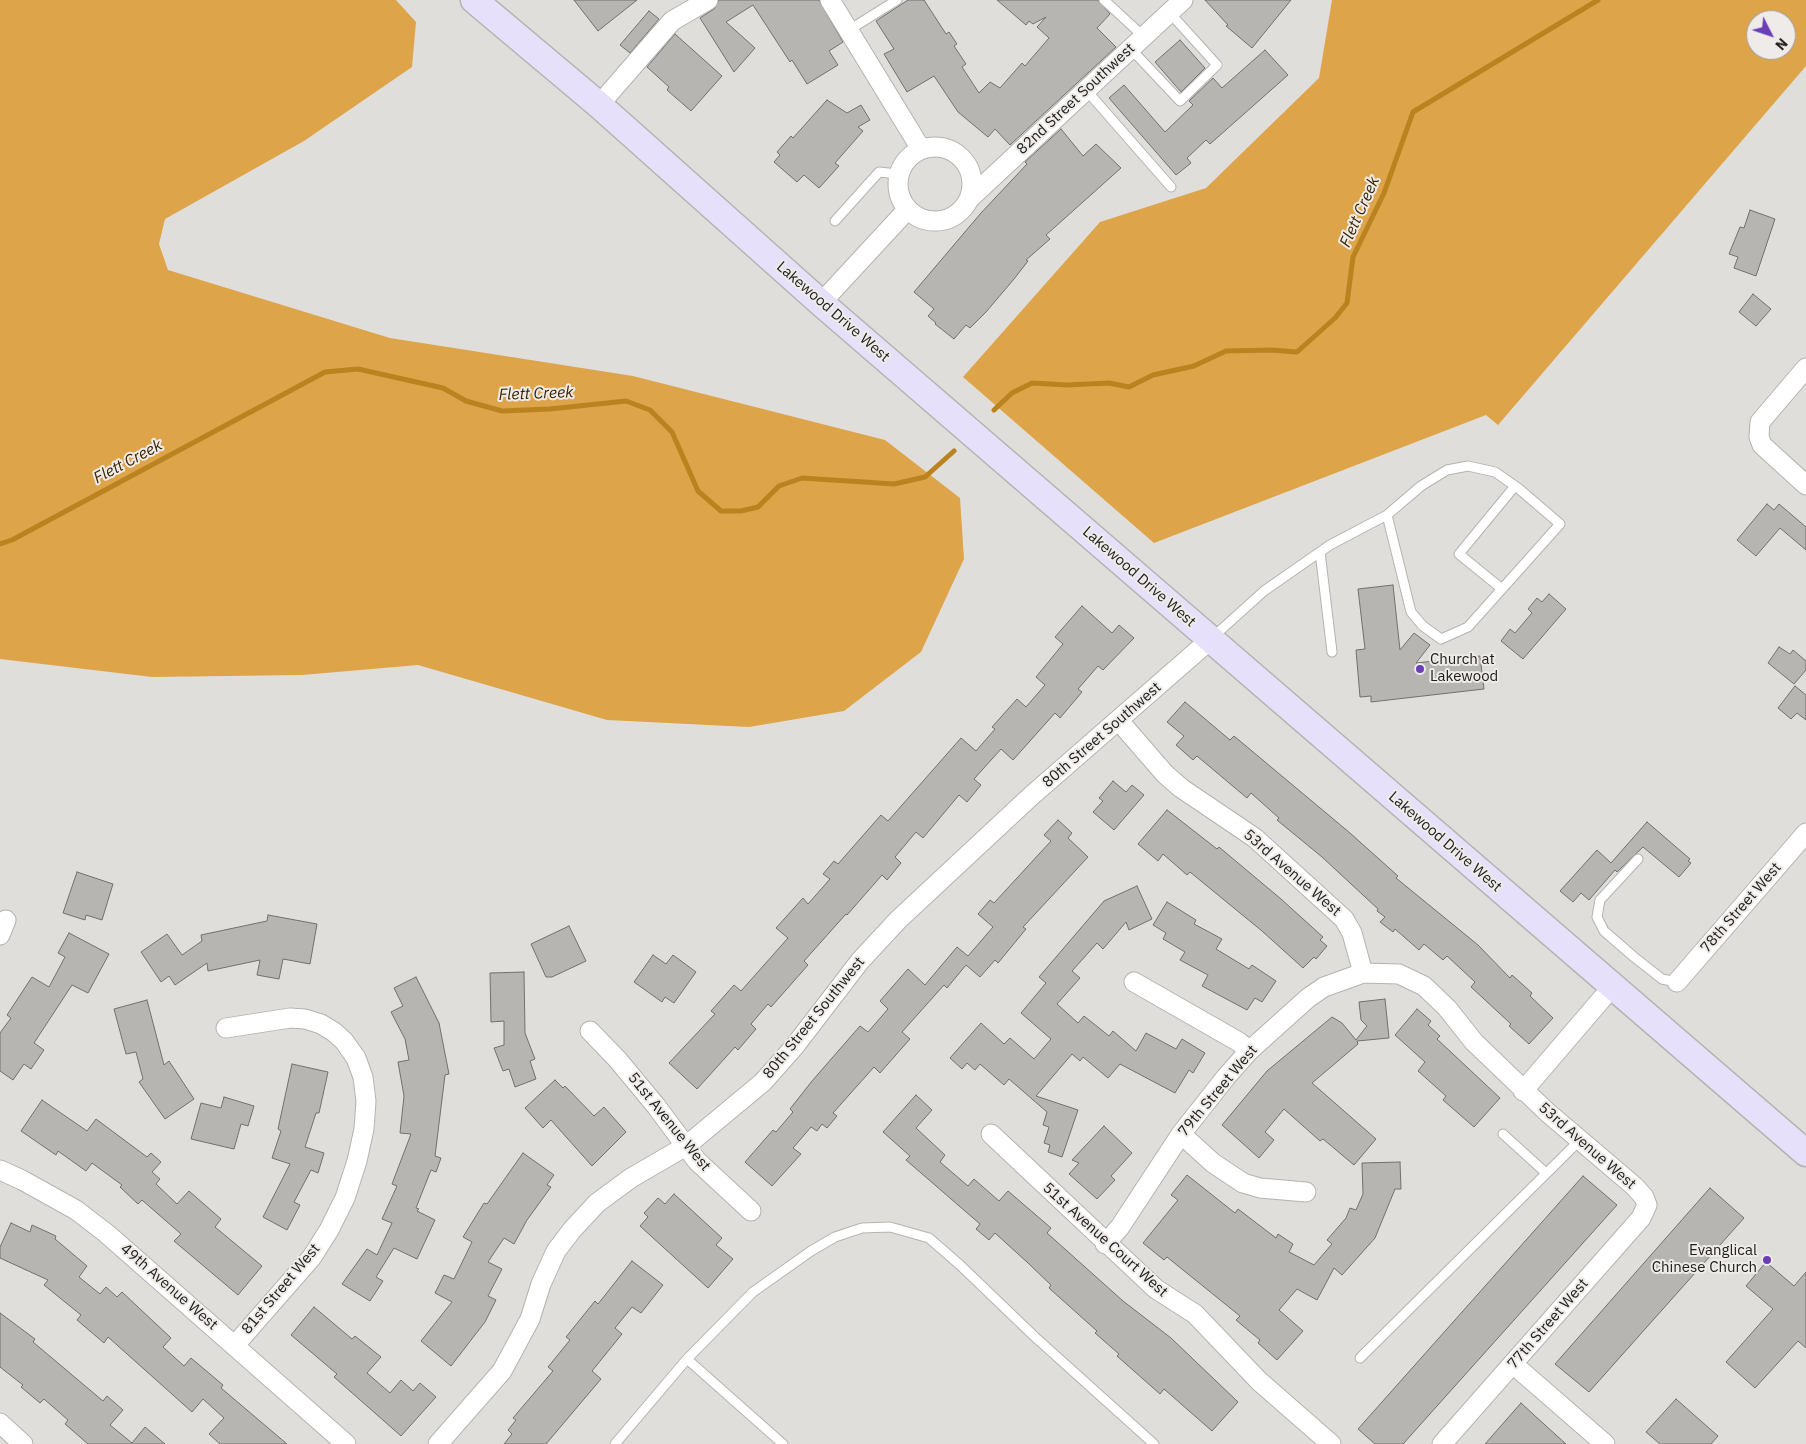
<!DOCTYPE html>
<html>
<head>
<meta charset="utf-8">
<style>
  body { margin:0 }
  #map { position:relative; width:1806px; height:1444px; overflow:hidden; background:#e0dedb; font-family:"IBM Plex Sans",sans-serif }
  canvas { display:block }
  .north { position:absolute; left:1746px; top:10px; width:50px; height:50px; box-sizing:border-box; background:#eeebe8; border:1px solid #9c9a98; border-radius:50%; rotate:131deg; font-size:14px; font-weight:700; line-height:20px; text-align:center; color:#21201f }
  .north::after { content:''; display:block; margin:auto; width:18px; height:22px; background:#6a3eb5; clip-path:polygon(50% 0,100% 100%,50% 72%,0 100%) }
</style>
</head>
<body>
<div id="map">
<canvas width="1806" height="1444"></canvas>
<div class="north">N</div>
</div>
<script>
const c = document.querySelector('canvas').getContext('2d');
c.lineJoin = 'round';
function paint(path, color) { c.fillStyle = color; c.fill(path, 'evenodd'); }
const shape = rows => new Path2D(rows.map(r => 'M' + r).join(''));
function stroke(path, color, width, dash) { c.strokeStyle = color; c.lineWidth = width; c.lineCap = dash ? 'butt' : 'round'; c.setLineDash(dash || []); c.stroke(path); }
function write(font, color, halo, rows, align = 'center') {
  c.font = font + ' "IBM Plex Sans",sans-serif'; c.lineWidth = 4; c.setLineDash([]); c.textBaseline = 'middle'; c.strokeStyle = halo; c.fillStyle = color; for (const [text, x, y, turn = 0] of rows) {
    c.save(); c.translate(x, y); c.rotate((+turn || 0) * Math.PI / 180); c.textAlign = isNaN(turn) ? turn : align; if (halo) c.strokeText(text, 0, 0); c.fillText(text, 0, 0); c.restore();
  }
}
const green = shape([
  [0,0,396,0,416,22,412,67,304,141,165,219,159,244,168,270,390,338,633,376,885,440,960,498,964,559,921,652,844,711,749,727,607,720,418,665,302,675,152,677,0,659],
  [1332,0,1806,0,1806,66,1498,425,1486,415,1154,543,963,377,1100,222,1206,188,1319,78],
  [1756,20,1786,20,1786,50,1756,50]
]);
const stream = shape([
  [994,410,1012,393,1032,383,1067,385,1109,383,1129,387,1153,375,1194,366,1226,351,1271,350,1297,352,1335,318,1347,303,1353,257,1384,193,1413,112,1598,0],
  [0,544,12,540,325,372,358,369,443,388,466,401,502,411,550,409,626,401,650,410,672,432,698,491,721,511,741,511,758,507,779,486,802,478,894,484,925,477,954,451]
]);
const building = shape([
  [574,0,637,0,598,31,574,0],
  [719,0,819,0,843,42,829,51,838,65,807,84,792,60,790,62,753,5,726,22,755,48,734,72,700,18,714,9,719,0],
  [908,0,924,0,946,34,949,32,957,44,954,46,966,64,962,67,979,93,990,82,1000,88,1022,63,1025,66,1049,38,1037,27,1046,17,1033,24,1029,21,1026,25,997,0,1098,0,1110,14,1097,28,1116,47,1010,145,995,129,988,137,958,112,934,76,907,92,884,54,894,49,876,21,908,0],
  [1205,0,1291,0,1252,48,1226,26,1228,25,1205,0],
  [649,11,659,19,630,53,620,45,649,11],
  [675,34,722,76,691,111,667,90,669,87,647,67,675,34],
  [1180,40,1205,68,1181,92,1155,62,1180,40],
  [1265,50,1288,75,1210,144,1206,140,1187,158,1191,163,1176,175,1109,98,1124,85,1165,132,1193,105,1189,101,1213,78,1222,88,1265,50],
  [827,100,847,113,861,105,870,120,858,127,863,131,835,163,839,166,819,188,804,175,797,182,774,162,780,155,777,152,791,136,793,138,827,100],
  [1061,129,1083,156,1096,144,1121,168,1046,235,1050,239,1026,260,1028,261,1014,279,986,312,970,328,966,325,954,339,935,324,936,323,928,316,934,309,914,292,981,213,1027,164,1025,162,1061,129],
  [1750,210,1775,219,1756,276,1734,268,1738,257,1729,254,1740,227,1744,228,1750,210],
  [1753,294,1771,309,1756,326,1739,312,1753,294],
  [1767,504,1774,510,1779,504,1806,527,1806,550,1780,528,1756,556,1737,540,1767,504],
  [1393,585,1400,650,1414,633,1430,645,1416,663,1480,656,1484,689,1371,702,1371,696,1360,697,1356,650,1365,649,1358,589,1393,585],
  [1549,594,1566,609,1523,659,1501,641,1510,629,1515,633,1532,613,1528,609,1537,598,1542,602,1549,594],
  [1082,606,1112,633,1119,625,1134,638,1103,670,1098,666,1078,689,1082,692,1060,718,1055,713,1013,760,1001,749,974,779,981,785,967,802,959,795,923,838,916,832,895,857,901,863,887,880,882,875,847,915,846,914,804,961,808,965,771,1007,768,1004,751,1024,756,1029,738,1050,735,1047,697,1089,669,1063,715,1014,711,1011,734,985,741,991,788,938,776,928,803,898,808,904,830,879,823,874,834,861,838,864,881,815,888,821,961,738,976,751,995,729,992,727,1017,699,1026,707,1045,685,1036,677,1063,644,1055,637,1082,606],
  [1779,647,1790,654,1793,650,1806,661,1806,670,1794,684,1768,663,1779,647],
  [1795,686,1806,695,1806,720,1797,713,1791,719,1778,708,1795,686],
  [1185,702,1230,740,1234,736,1350,833,1398,876,1396,878,1478,945,1510,978,1512,975,1532,993,1530,996,1553,1018,1529,1044,1509,1026,1511,1024,1471,987,1475,982,1447,956,1443,960,1424,944,1419,950,1395,929,1393,932,1380,922,1385,917,1377,911,1378,909,1322,857,1277,820,1279,818,1251,793,1247,798,1197,756,1193,760,1176,745,1184,736,1167,722,1185,702],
  [1113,781,1126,792,1132,785,1144,795,1114,830,1093,812,1103,801,1099,798,1113,781],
  [1167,810,1217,849,1219,847,1281,899,1323,937,1320,940,1327,946,1316,959,1314,957,1303,968,1262,931,1190,872,1187,875,1163,854,1158,861,1138,844,1167,810],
  [1058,820,1072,833,1068,838,1088,857,1023,927,1026,929,998,963,995,960,980,977,966,965,947,988,944,985,902,1032,910,1039,902,1048,880,1073,874,1067,833,1113,837,1116,827,1128,822,1124,817,1131,811,1127,793,1148,801,1154,772,1186,745,1162,773,1130,776,1132,793,1112,790,1109,812,1081,860,1026,868,1032,888,1009,880,1001,908,969,925,985,957,947,968,956,993,927,978,914,990,900,994,903,1051,841,1044,835,1058,820],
  [1647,822,1690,859,1688,861,1691,863,1679,877,1643,847,1617,872,1615,870,1589,900,1581,893,1573,902,1560,891,1597,850,1611,863,1647,822],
  [77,872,113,884,102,920,86,915,85,920,63,913,77,872],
  [1137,886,1152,919,1129,930,1126,922,1103,949,1097,943,1072,971,1080,978,1057,1004,1078,1023,1084,1016,1109,1036,1113,1031,1136,1051,1146,1033,1176,1049,1182,1039,1205,1053,1193,1073,1189,1070,1175,1093,1120,1064,1108,1078,1083,1057,1080,1061,1072,1054,1036,1096,1078,1110,1062,1157,1048,1152,1050,1145,1044,1143,1049,1127,1043,1125,1047,1112,1009,1079,1004,1085,980,1064,975,1070,967,1063,962,1069,950,1058,981,1023,1004,1044,1010,1038,1034,1059,1051,1039,1021,1013,1046,983,1039,977,1104,901,1137,886],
  [1167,902,1196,920,1194,924,1222,939,1216,949,1249,969,1252,965,1276,981,1262,1002,1255,998,1247,1010,1202,986,1208,975,1180,960,1185,952,1163,939,1166,933,1153,925,1167,902],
  [268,915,317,924,310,964,283,959,279,979,257,975,260,960,208,971,207,963,175,985,169,976,161,982,141,952,167,934,182,955,202,941,201,935,267,921,268,915],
  [569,926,586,961,552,977,546,977,531,944,569,926],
  [69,933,109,954,88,993,72,985,34,1043,44,1050,31,1069,24,1064,13,1080,0,1071,0,1033,11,1018,7,1015,32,977,49,987,65,957,58,953,69,933],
  [653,955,666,964,673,955,696,972,674,1003,665,997,662,1002,634,982,653,955],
  [524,972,525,1033,535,1059,530,1061,536,1079,515,1087,509,1069,503,1071,494,1048,504,1045,504,1021,491,1022,490,973,524,972],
  [416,977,439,1023,449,1074,445,1075,435,1156,441,1158,436,1172,431,1170,416,1208,419,1209,417,1211,435,1220,417,1259,394,1248,376,1277,383,1281,370,1301,342,1284,367,1249,377,1255,392,1223,382,1219,397,1186,392,1184,411,1134,400,1133,404,1096,398,1062,409,1060,405,1039,391,1012,403,1006,394,988,416,977],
  [1385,999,1389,1038,1357,1041,1358,1044,1312,1083,1376,1139,1354,1165,1323,1139,1320,1141,1284,1109,1265,1132,1274,1140,1259,1158,1222,1125,1267,1071,1332,1017,1342,1023,1356,1040,1367,1026,1361,1020,1359,1002,1385,999],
  [147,1000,164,1065,169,1061,194,1099,165,1119,139,1082,143,1079,136,1052,126,1054,114,1009,147,1000],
  [1417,1009,1431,1021,1428,1025,1440,1036,1437,1039,1500,1098,1474,1127,1443,1100,1446,1096,1418,1071,1425,1062,1395,1035,1417,1009],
  [292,1064,328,1072,319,1113,316,1113,305,1147,324,1153,318,1173,311,1170,294,1202,300,1205,287,1230,263,1217,290,1164,272,1158,281,1131,278,1129,292,1064],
  [555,1080,563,1088,565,1086,594,1116,604,1107,626,1132,592,1166,551,1120,543,1128,525,1108,555,1080],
  [916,1095,932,1110,916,1128,945,1155,940,1162,968,1186,974,1179,999,1201,1008,1191,1051,1228,1047,1233,1123,1301,1171,1338,1238,1402,1212,1431,1164,1389,1160,1394,1117,1356,1119,1354,1095,1333,1097,1331,1049,1288,1051,1285,1028,1263,995,1233,989,1240,976,1229,980,1224,906,1160,910,1156,883,1132,916,1095],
  [224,1097,254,1106,248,1126,241,1124,234,1149,191,1139,201,1103,221,1108,224,1097],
  [42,1100,87,1131,96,1119,147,1157,151,1153,161,1162,152,1172,160,1179,156,1184,177,1204,189,1191,221,1219,215,1227,262,1266,238,1295,174,1241,181,1234,142,1200,138,1204,120,1187,122,1185,92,1163,86,1171,58,1151,56,1155,21,1131,42,1100],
  [1104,1126,1132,1153,1111,1176,1115,1180,1097,1199,1069,1174,1079,1163,1072,1160,1104,1126],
  [523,1153,554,1175,547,1185,551,1187,527,1220,514,1244,504,1238,488,1262,502,1269,488,1296,496,1300,485,1322,451,1366,421,1341,452,1302,435,1293,444,1275,454,1279,472,1242,463,1237,484,1203,487,1204,523,1153],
  [1400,1162,1401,1189,1395,1189,1375,1238,1342,1275,1334,1268,1317,1300,1297,1289,1279,1310,1303,1331,1277,1360,1258,1343,1260,1340,1236,1320,1240,1316,1167,1257,1164,1260,1143,1243,1178,1200,1171,1195,1187,1175,1235,1213,1238,1209,1276,1238,1278,1234,1293,1244,1289,1252,1314,1265,1332,1244,1327,1240,1346,1218,1350,1208,1356,1210,1363,1194,1362,1163,1400,1162],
  [1583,1176,1617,1205,1403,1444,1375,1444,1358,1429,1583,1176],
  [1710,1188,1744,1218,1589,1392,1555,1364,1710,1188],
  [674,1194,722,1238,716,1245,733,1259,708,1288,640,1226,648,1217,644,1213,658,1198,665,1204,674,1194],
  [11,1223,30,1232,32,1225,56,1236,55,1239,87,1266,79,1277,100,1294,106,1287,117,1297,122,1292,171,1338,163,1347,184,1366,191,1358,223,1385,221,1388,287,1444,220,1444,209,1434,224,1418,203,1399,192,1412,108,1337,104,1343,77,1320,81,1315,44,1285,48,1280,0,1258,0,1247,11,1223],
  [632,1261,663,1285,641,1313,632,1307,615,1328,622,1334,592,1371,601,1379,546,1444,504,1444,512,1434,508,1430,516,1420,513,1418,553,1371,548,1367,570,1340,566,1337,595,1301,598,1304,632,1261],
  [1766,1262,1794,1286,1806,1272,1806,1348,1798,1341,1755,1388,1726,1362,1773,1309,1746,1286,1766,1262],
  [314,1307,352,1339,355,1336,381,1357,367,1373,390,1393,401,1380,413,1391,420,1383,436,1397,401,1436,334,1377,337,1374,291,1335,314,1307],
  [0,1313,35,1339,33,1342,103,1401,107,1396,123,1410,110,1425,132,1443,145,1427,165,1444,88,1444,65,1424,68,1420,44,1399,40,1403,21,1387,23,1385,0,1367,0,1313],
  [1676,1399,1718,1436,1711,1444,1660,1444,1646,1432,1676,1399],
  [1521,1403,1534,1415,1566,1444,1485,1444,1521,1403]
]);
const service = shape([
  [1104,0,1143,36],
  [849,30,897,0],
  [1130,48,1180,101,1217,65,1169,12],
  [1087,91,1171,187],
  [835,221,879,172,898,174],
  [1320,552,1332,652],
  [1502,589,1459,554,1515,486],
  [1213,637,1264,591,1330,545,1387,515,1421,486,1447,470,1468,466,1495,472,1518,488,1560,524,1468,627,1441,639,1423,626,1411,612,1387,515],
  [1638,859,1600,900,1597,917,1604,931,1634,957,1662,979,1677,982],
  [1503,1134,1546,1173],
  [1360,1358,1580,1140],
  [687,1359,783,1444],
  [615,1444,687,1359,753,1292,811,1251,835,1237,862,1228,890,1227,929,1238,960,1265,1035,1337,1154,1444]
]);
const minor = shape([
  [830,0,921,149],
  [599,105,672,21,708,0],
  '898 184a37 37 0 1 1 74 0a37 37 0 1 1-74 0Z',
  [969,199,1183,0],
  [821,303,907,210],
  [1806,368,1760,422,1759,437,1762,445,1806,485],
  [1119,721,1165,774,1181,788,1255,838,1344,919,1352,933,1363,973],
  [0,935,6,920],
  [1134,982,1239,1042,1249,1051],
  [1677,982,1806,833],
  [226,1028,290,1018,305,1019,321,1024,334,1032,344,1041,356,1058,363,1077,366,1101,364,1129,357,1161,345,1198,329,1230,312,1257,235,1345],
  [590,1031,618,1060,656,1106,697,1161,751,1211],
  [1523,1091,1612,987],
  [991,1134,1156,1289,1195,1314,1259,1381,1331,1444],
  [1181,1134,1213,1163,1243,1183,1260,1188,1306,1192],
  [0,1170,22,1180,76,1210,106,1233,346,1444],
  [1105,1244,1120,1227,1181,1134,1226,1077,1249,1051,1308,998,1324,987,1363,973,1399,974,1424,986,1447,1008,1474,1042,1547,1112,1634,1186,1644,1197,1647,1205,1641,1218,1442,1444],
  [1513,1364,1605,1444],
  [0,1423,23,1444],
  [438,1444,502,1371,530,1319,541,1284,556,1251,572,1230,597,1203,631,1178,686,1146,763,1082,794,1047,860,961,898,920,1030,797,1211,639]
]);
const secondary = shape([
  [474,0,599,105,821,303,1806,1153]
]);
const markers = [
  [1420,669,5,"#6a3eb5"],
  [1767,1260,5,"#6a3eb5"]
];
const streetNames = [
  ["82nd Street Southwest",1076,99,-43],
  ["Lakewood Drive West",833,312,41],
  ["Lakewood Drive West",1139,577,41],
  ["80th Street Southwest",1102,735,-41],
  ["Lakewood Drive West",1445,842,41],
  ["53rd Avenue West",1292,873,41],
  ["78th Street West",1741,908,-49],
  ["80th Street Southwest",814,1018,-51],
  ["79th Street West",1218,1091,-50],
  ["51st Avenue West",669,1122,51],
  ["53rd Avenue West",1587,1146,41],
  ["51st Avenue Court West",1105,1240,42],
  ["49th Avenue West",169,1287,41],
  ["81st Street West",281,1289,-50],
  ["77th Street West",1548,1324,-49]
];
const poiNames = [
  ["Church at",1430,660],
  ["Lakewood",1430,677],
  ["Evanglical",1757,1251,"right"],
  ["Chinese Church",1757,1268,"right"]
];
const waterNames = [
  ["Flett Creek",1360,212,-66],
  ["Flett Creek",536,394,-2],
  ["Flett Creek",128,462,-28]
];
paint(green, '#dea44a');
stroke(stream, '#bb8220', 5);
paint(building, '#b7b5b2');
stroke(building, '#72706d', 1);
stroke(service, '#b5b3b0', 11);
stroke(minor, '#b5b3b0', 21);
stroke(secondary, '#b5b3b0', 29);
stroke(service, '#fff', 9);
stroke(minor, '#fff', 19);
stroke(secondary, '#e7e0fa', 26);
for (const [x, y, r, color] of markers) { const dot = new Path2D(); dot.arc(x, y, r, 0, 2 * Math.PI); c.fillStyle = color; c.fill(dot); stroke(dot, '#eeebe8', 2); }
write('15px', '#21201f', '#eeebe8', streetNames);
write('15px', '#21201f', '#eeebe8', poiNames, 'left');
write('italic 16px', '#3b2500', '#eeebe8', waterNames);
</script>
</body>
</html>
